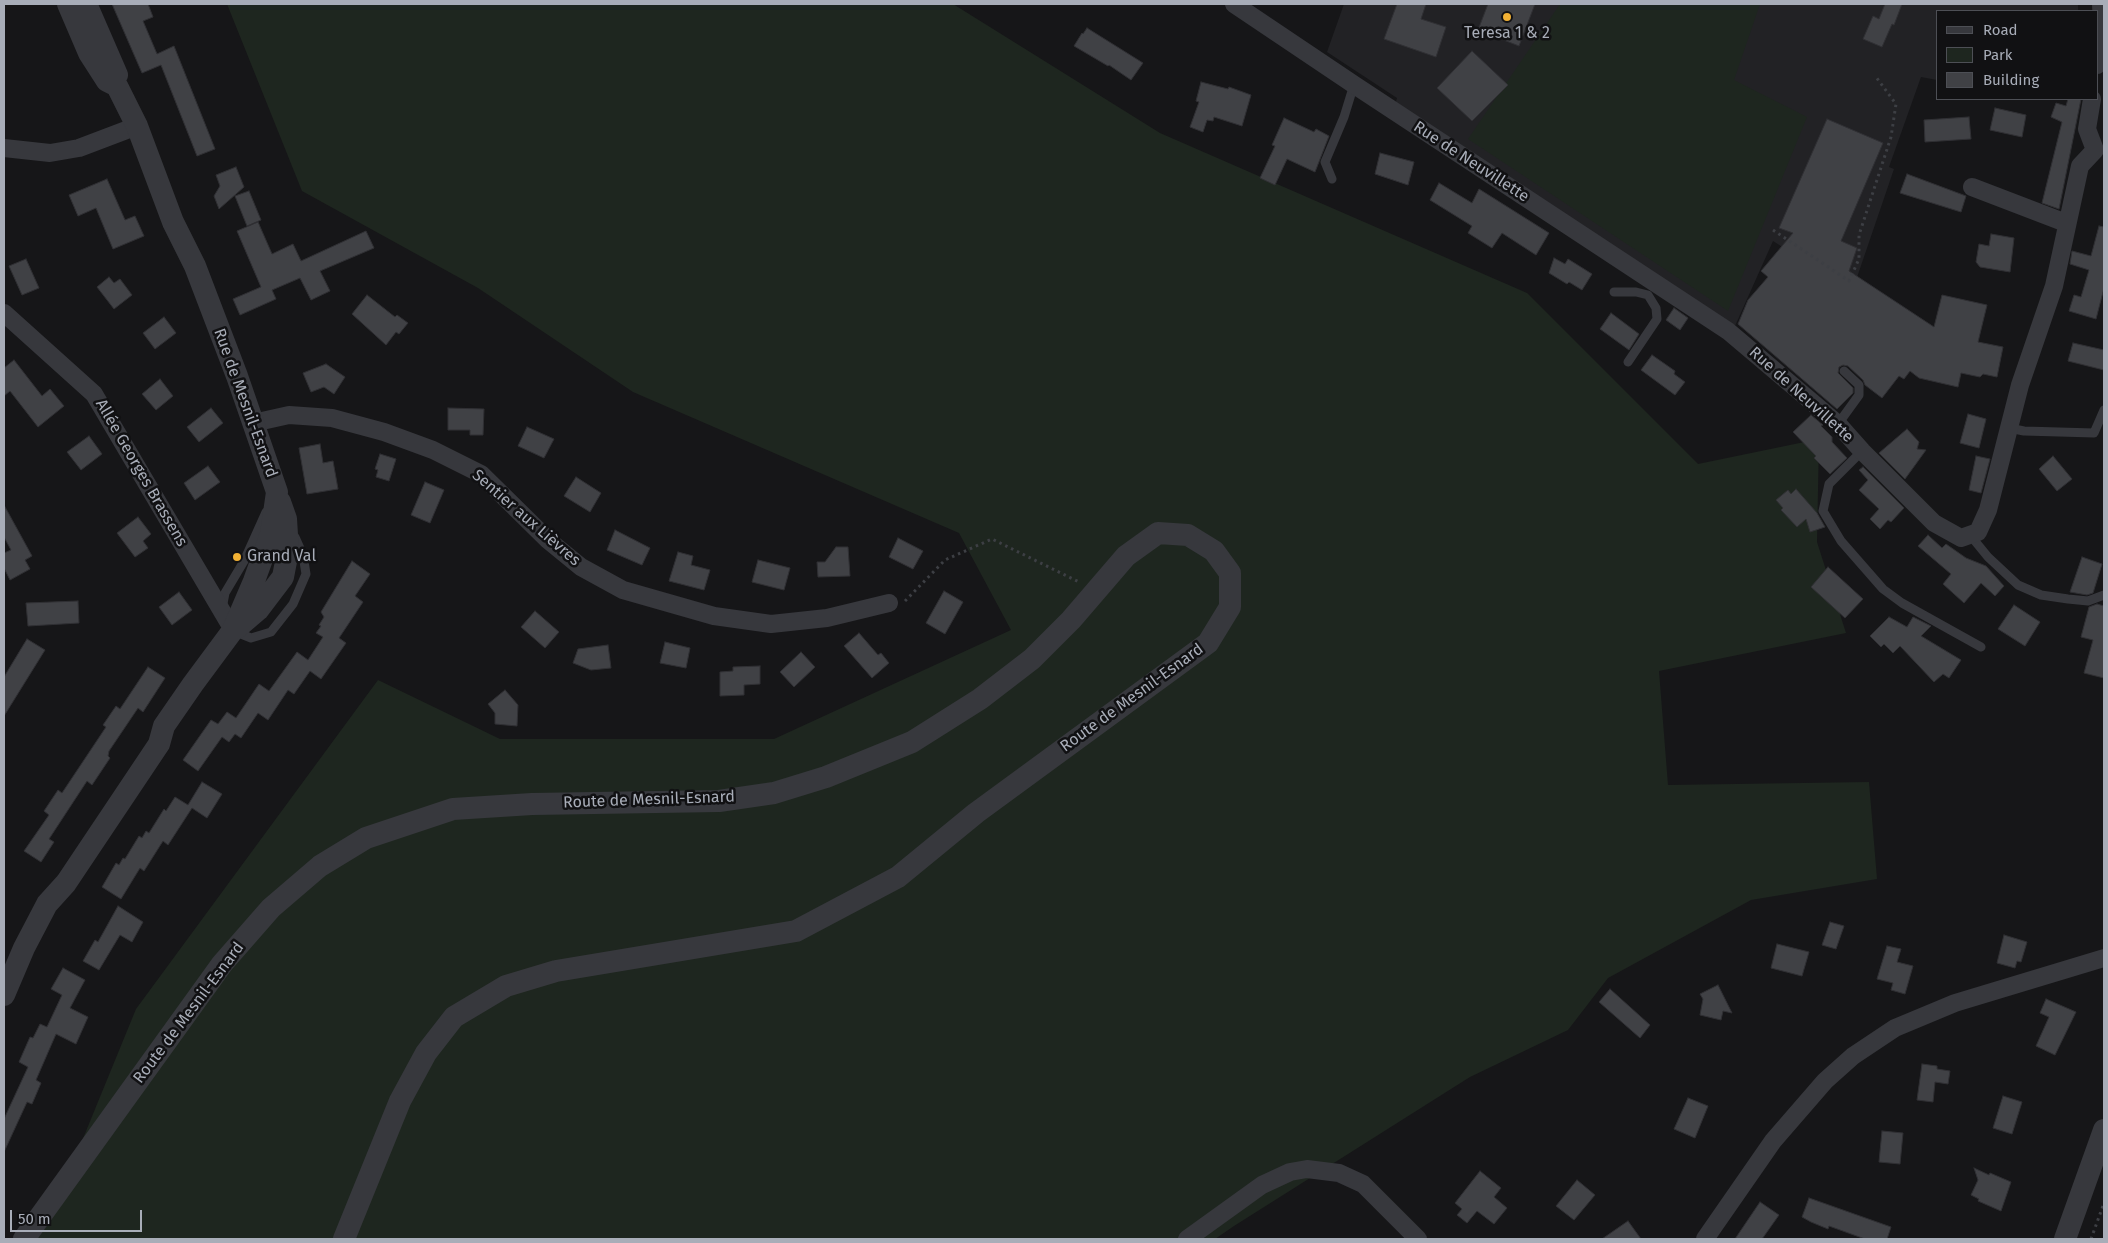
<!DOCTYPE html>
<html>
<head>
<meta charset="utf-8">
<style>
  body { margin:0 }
  #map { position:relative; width:2108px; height:1243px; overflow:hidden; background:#161618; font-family:"Fira Sans",sans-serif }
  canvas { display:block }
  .frame { position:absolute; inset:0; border:5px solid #a8adb8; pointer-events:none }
  .legend { position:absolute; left:1936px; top:10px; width:162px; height:90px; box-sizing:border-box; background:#111113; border:1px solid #4d4f55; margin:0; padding:6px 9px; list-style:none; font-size:15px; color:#a8adb8 }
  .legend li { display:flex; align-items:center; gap:10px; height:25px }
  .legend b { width:25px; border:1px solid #4d4f55 }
  .scale { position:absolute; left:10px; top:1210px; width:132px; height:22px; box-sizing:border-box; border:2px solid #a8adb8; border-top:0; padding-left:6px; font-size:15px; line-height:18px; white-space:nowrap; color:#a8adb8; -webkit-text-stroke:4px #111113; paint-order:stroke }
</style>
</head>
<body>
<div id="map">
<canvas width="2108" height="1243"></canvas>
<div class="frame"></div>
<ul class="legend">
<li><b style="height:6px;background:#37383d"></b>Road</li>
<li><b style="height:14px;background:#1e261f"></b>Park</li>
<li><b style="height:14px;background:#404145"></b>Building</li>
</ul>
<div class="scale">50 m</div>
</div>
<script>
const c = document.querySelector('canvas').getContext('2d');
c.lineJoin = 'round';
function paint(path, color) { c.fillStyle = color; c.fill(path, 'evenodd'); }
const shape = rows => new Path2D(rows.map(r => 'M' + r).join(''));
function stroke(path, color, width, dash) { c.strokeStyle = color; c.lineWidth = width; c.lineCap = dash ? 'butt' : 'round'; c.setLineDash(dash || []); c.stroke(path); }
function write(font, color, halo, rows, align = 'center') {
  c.font = font + ' "Fira Sans",sans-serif'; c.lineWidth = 5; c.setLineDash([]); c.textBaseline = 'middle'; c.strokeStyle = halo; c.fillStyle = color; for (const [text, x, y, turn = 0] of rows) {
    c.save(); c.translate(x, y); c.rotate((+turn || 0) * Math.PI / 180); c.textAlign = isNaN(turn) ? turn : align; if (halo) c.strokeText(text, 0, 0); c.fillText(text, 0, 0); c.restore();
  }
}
const built = shape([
  [1344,4,2078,4,2078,11,1937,11,1937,80,1921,77,1889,167,1894,169,1852,292,1773,241,1735,326,1395,105,1397,98,1327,52]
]);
const green = shape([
  [227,4,953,4,1160,133,1527,293,1698,464,1819,439,1817,542,1846,633,1659,671,1668,785,1869,782,1877,879,1751,900,1608,978,1568,1030,1470,1077,1234,1226,1215,1239,37,1239,48,1224,136,1009,378,680,500,739,774,739,1011,630,959,533,633,392,478,288,302,191],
  [1560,4,1760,4,1734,80,1807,117,1728,311,1468,139]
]);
const building = shape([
  [112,4,148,4,153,17,143,21,157,54,174,46,215,149,197,156,161,65,142,73,112,4],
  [1397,4,1426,4,1421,19,1446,27,1436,57,1384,39,1397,4],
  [1488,4,1535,4,1519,46,1478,30,1488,4],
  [1885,4,1902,4,1894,25,1892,24,1882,47,1863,39,1873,16,1879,19,1885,4],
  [1087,28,1143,63,1131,80,1109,65,1108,66,1074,46,1082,33,1083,34,1087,28],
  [1472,51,1508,85,1472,121,1437,88,1472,51],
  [1201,82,1228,89,1229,87,1251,95,1242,126,1214,117,1213,121,1207,120,1203,132,1190,127,1199,102,1196,101,1201,82],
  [2068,99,2081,99,2059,209,2042,203,2062,122,2051,117,2056,103,2066,106,2068,99],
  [1995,108,2026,115,2022,137,1990,130,1995,108],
  [1969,117,1971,139,1925,142,1924,120,1969,117],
  [1284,118,1314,132,1316,129,1329,136,1315,172,1287,159,1275,185,1260,178,1275,146,1272,145,1284,118],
  [1827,119,1883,143,1841,241,1857,248,1849,271,1934,327,1942,295,1987,305,1978,342,2003,347,1997,377,1983,374,1980,377,1961,373,1958,387,1919,378,1910,371,1904,379,1899,376,1882,398,1865,385,1863,380,1848,366,1843,365,1839,367,1838,373,1853,388,1853,393,1837,409,1738,324,1748,300,1768,277,1761,271,1793,233,1779,228,1827,119],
  [1380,153,1414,162,1408,185,1375,174,1380,153],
  [236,167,244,187,219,209,214,196,220,186,216,175,236,167],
  [1907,174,1966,196,1961,212,1900,193,1907,174],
  [107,179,125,220,135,216,144,236,113,249,96,208,78,216,69,195,107,179],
  [1439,183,1472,203,1479,189,1549,233,1536,255,1502,233,1492,248,1468,233,1472,226,1430,200,1439,183],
  [249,191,261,220,247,226,235,196,249,191],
  [258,222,272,254,293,244,301,261,366,231,374,248,320,271,330,291,311,300,300,278,272,290,276,299,240,315,233,299,261,287,237,231,258,222],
  [2099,226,2104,227,2104,288,2096,319,2069,311,2074,295,2081,297,2089,270,2070,264,2072,251,2091,256,2099,226],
  [1991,234,2014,238,2010,272,1980,267,1976,262,1979,244,1989,246,1991,234],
  [1554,258,1565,264,1568,259,1592,274,1582,290,1569,282,1567,284,1549,273,1554,258],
  [26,259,39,288,22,295,9,266,26,259],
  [109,277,114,283,120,279,132,295,114,309,97,287,109,277],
  [367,295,395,317,397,315,408,323,399,334,396,332,386,345,352,314,367,295],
  [1674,308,1688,318,1680,330,1666,320,1674,308],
  [1611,313,1639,334,1629,350,1600,329,1611,313],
  [164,317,176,333,155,349,143,333,164,317],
  [2073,343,2104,350,2104,370,2068,361,2073,343],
  [1652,355,1675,371,1674,374,1685,382,1675,395,1641,370,1652,355],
  [14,360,42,396,50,389,64,406,38,427,10,391,4,396,4,368,14,360],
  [326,364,345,377,334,394,324,387,311,392,303,373,326,364],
  [160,379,173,396,156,410,142,394,160,379],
  [211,408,223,423,199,442,187,427,211,408],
  [448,408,484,409,483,435,470,435,470,430,448,430,448,408],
  [1968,414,1986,419,1979,448,1960,443,1968,414],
  [1811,415,1823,425,1821,426,1832,437,1832,442,1847,458,1830,474,1814,458,1816,456,1793,432,1811,415],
  [527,427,554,439,544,458,518,446,527,427],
  [1907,429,1919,442,1917,449,1926,450,1905,479,1879,453,1907,429],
  [89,436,102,454,81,470,67,452,89,436],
  [320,444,323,463,333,461,338,489,307,494,299,448,320,444],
  [380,454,396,459,389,481,376,477,378,470,375,469,380,454],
  [1976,456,1990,459,1981,493,1969,490,1976,456],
  [2053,456,2072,479,2057,491,2039,469,2053,456],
  [208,466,220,482,195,500,184,483,208,466],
  [1863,467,1904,508,1891,522,1888,520,1880,529,1870,519,1879,509,1859,490,1868,480,1859,470,1863,467],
  [576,477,601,493,590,512,564,496,576,477],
  [425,482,444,490,430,523,411,515,425,482],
  [1796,489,1817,513,1825,527,1810,532,1806,519,1797,527,1781,510,1783,508,1776,500,1788,490,1791,494,1796,489],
  [4,505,32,556,25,560,30,569,10,580,4,568,4,553,11,550,4,537,4,505],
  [138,517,151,534,143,541,148,548,135,557,117,533,138,517],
  [615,530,650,548,642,565,607,550,615,530],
  [1928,535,1942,548,1946,544,1966,558,1986,566,2004,586,1995,596,1981,583,1964,603,1943,584,1951,574,1918,546,1928,535],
  [898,538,923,551,913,569,889,557,898,538],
  [836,547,848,547,850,576,818,577,817,562,825,562,836,547],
  [678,552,693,556,691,565,710,570,704,590,669,581,678,552],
  [2082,557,2102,564,2093,593,2087,595,2070,592,2082,557],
  [758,560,790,568,784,590,752,582,758,560],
  [352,561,370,574,355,596,363,602,339,638,346,643,321,679,310,671,294,694,288,690,268,720,258,713,241,738,235,734,229,742,222,737,198,771,183,760,211,720,218,724,227,712,236,718,259,684,269,691,297,652,308,660,323,637,316,633,321,626,319,625,324,617,321,612,352,561],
  [1828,567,1863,599,1845,618,1811,587,1828,567],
  [944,591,963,602,945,634,926,623,944,591],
  [179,592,192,610,172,625,159,607,179,592],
  [78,601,79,623,28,626,26,603,78,601],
  [2097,604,2104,606,2104,678,2084,673,2093,640,2081,637,2089,607,2097,604],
  [2014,605,2040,622,2025,646,1998,629,2014,605],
  [535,611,559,632,545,648,521,627,535,611],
  [1889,617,1907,627,1913,617,1931,626,1921,636,1961,660,1949,678,1943,674,1934,682,1900,646,1893,653,1884,644,1881,647,1870,636,1889,617],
  [859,633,878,655,881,653,889,663,872,678,844,646,859,633],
  [27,639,45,650,4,716,4,677,27,639],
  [665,642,690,648,686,668,660,663,665,642],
  [608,645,611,668,591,670,573,663,578,649,608,645],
  [801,652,815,667,794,687,780,672,801,652],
  [760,666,760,684,744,685,744,695,720,696,720,672,733,671,733,667,760,666],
  [148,667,165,678,143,712,138,708,109,751,108,756,110,758,92,785,87,781,49,839,54,842,41,862,24,851,49,815,44,811,58,790,62,793,106,727,103,725,116,706,120,709,148,667],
  [505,690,518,705,517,726,495,724,495,713,488,704,505,690],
  [202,782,222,794,207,818,192,808,168,845,163,841,144,871,140,868,121,899,102,887,116,863,119,865,123,858,125,859,139,836,142,838,146,831,149,833,164,809,166,811,175,797,188,805,202,782],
  [118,906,143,922,132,942,120,935,99,970,83,961,95,940,98,942,118,906],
  [1830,922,1844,926,1836,949,1822,945,1830,922],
  [2004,935,2027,942,2021,962,2017,961,2015,968,1997,963,2004,935],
  [1777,944,1809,952,1802,976,1771,968,1777,944],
  [1887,946,1901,949,1897,962,1913,966,1905,994,1891,990,1893,983,1877,979,1887,946],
  [63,968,85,980,70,1008,88,1017,76,1044,56,1034,36,1080,41,1083,32,1104,27,1102,4,1152,4,1119,28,1067,19,1062,30,1037,33,1038,40,1024,47,1027,62,995,51,989,63,968],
  [1718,985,1732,1013,1723,1011,1721,1020,1700,1015,1703,999,1700,994,1718,985],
  [1610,989,1650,1025,1640,1038,1599,1002,1610,989],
  [2046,999,2076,1012,2055,1055,2036,1046,2049,1017,2040,1013,2046,999],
  [1922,1064,1937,1066,1937,1069,1950,1071,1948,1084,1935,1082,1933,1102,1917,1100,1922,1064],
  [2003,1096,2022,1102,2012,1134,1993,1128,2003,1096],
  [1688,1098,1708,1106,1695,1138,1674,1129,1688,1098],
  [1882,1131,1903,1133,1900,1164,1879,1162,1882,1131],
  [1974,1168,1989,1175,1990,1173,2011,1182,2001,1211,1978,1201,1979,1199,1971,1195,1978,1180,1974,1168],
  [1480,1171,1501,1188,1494,1197,1507,1208,1494,1224,1477,1211,1467,1223,1457,1215,1462,1209,1455,1203,1480,1171],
  [1577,1180,1595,1195,1574,1220,1556,1206,1577,1180],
  [1809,1198,1891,1227,1887,1239,1865,1239,1829,1226,1828,1229,1811,1222,1802,1217,1809,1198],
  [1760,1202,1779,1215,1762,1239,1735,1239,1760,1202],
  [1628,1221,1641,1239,1602,1239,1628,1221]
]);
const path = shape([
  [1773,230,1849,281,1859,259,1859,235,1891,137,1896,104,1876,77],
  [905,601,945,560,992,539,1079,582],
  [2091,1239,2104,1203]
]);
const service = shape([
  [1332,179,1325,162,1344,117,1352,91,1356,86],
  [1614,292,1636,292,1648,295,1656,308,1657,319,1628,362],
  [1838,424,1859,395,1859,385,1844,371],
  [2009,428,2024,431,2094,433,2104,410],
  [1862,451,1829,484,1823,511,1841,541,1883,589,1902,603,1981,647],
  [1970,535,1988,557,2018,585,2041,595,2068,599,2088,601,2104,595],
  [222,609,225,593,244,561,266,512],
  [236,632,251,638,271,632,293,604,306,574,303,555,295,537]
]);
const minor = shape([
  [1234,4,1356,86,1728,331,1838,424,1862,451,1934,523,1961,538,1978,532,1988,510,2020,385,2054,286,2080,166,2095,150],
  [2097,65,2102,27,2101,4],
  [2092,99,2087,129,2095,150],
  [4,148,50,153,79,148,137,126],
  [1972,187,2066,223],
  [4,313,94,394,233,630],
  [253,423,289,415,332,418,384,432,433,450,481,474,548,540,581,567,623,590,714,616,771,624,827,618,889,603],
  [1187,1239,1262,1185,1290,1172,1307,1169,1339,1173,1363,1184,1418,1239],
  [1705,1239,1773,1141,1825,1081,1853,1056,1895,1028,1955,1003,2104,958]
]);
const tertiary = shape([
  [87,6,117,75],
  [237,628,258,610,283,577,288,551,286,519,280,502],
  [4,995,24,948,47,904,66,883,159,744,164,726,193,684,233,630,254,581,271,534,277,492,237,376,195,266,173,222,137,126,117,86,107,81,89,53,68,4],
  [24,1239,222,964,271,908,320,866,366,838,453,809,532,804,719,801,774,793,826,777,912,742,980,699,1032,659,1071,620,1126,556,1158,533,1188,535,1214,551,1230,573,1230,607,1208,643,976,813,898,877,796,931,556,971,506,986,454,1017,426,1053,400,1101,344,1239],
  [2065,1239,2104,1130]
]);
const markers = [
  [1507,17,5,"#f2b134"],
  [237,557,5,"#f2b134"]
];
const poiNames = [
  ["Teresa 1 & 2",1507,34],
  ["Grand Val",247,557,"left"]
];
const streetNames = [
  ["Rue de Neuvillette",1471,162,33],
  ["Rue de Neuvillette",1801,395,42],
  ["Rue de Mesnil-Esnard",245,403,70],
  ["Allée Georges Brassens",141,473,60],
  ["Sentier aux Lièvres",526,518,41],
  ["Route de Mesnil-Esnard",1132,698,-36],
  ["Route de Mesnil-Esnard",649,800,-2],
  ["Route de Mesnil-Esnard",189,1013,-53]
];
paint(built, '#222225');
paint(green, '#1e261f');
paint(building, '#404145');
stroke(building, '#303034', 1);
stroke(path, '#3d3f44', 3, [2.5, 4]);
stroke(service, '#37383d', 9);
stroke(minor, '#37383d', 18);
stroke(tertiary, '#37383d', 22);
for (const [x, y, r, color] of markers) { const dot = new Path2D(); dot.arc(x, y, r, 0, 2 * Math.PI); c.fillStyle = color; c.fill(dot); stroke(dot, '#111113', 2); }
write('16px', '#a8adb8', '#111113', poiNames);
write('16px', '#a8adb8', '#111113', streetNames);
</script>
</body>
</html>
